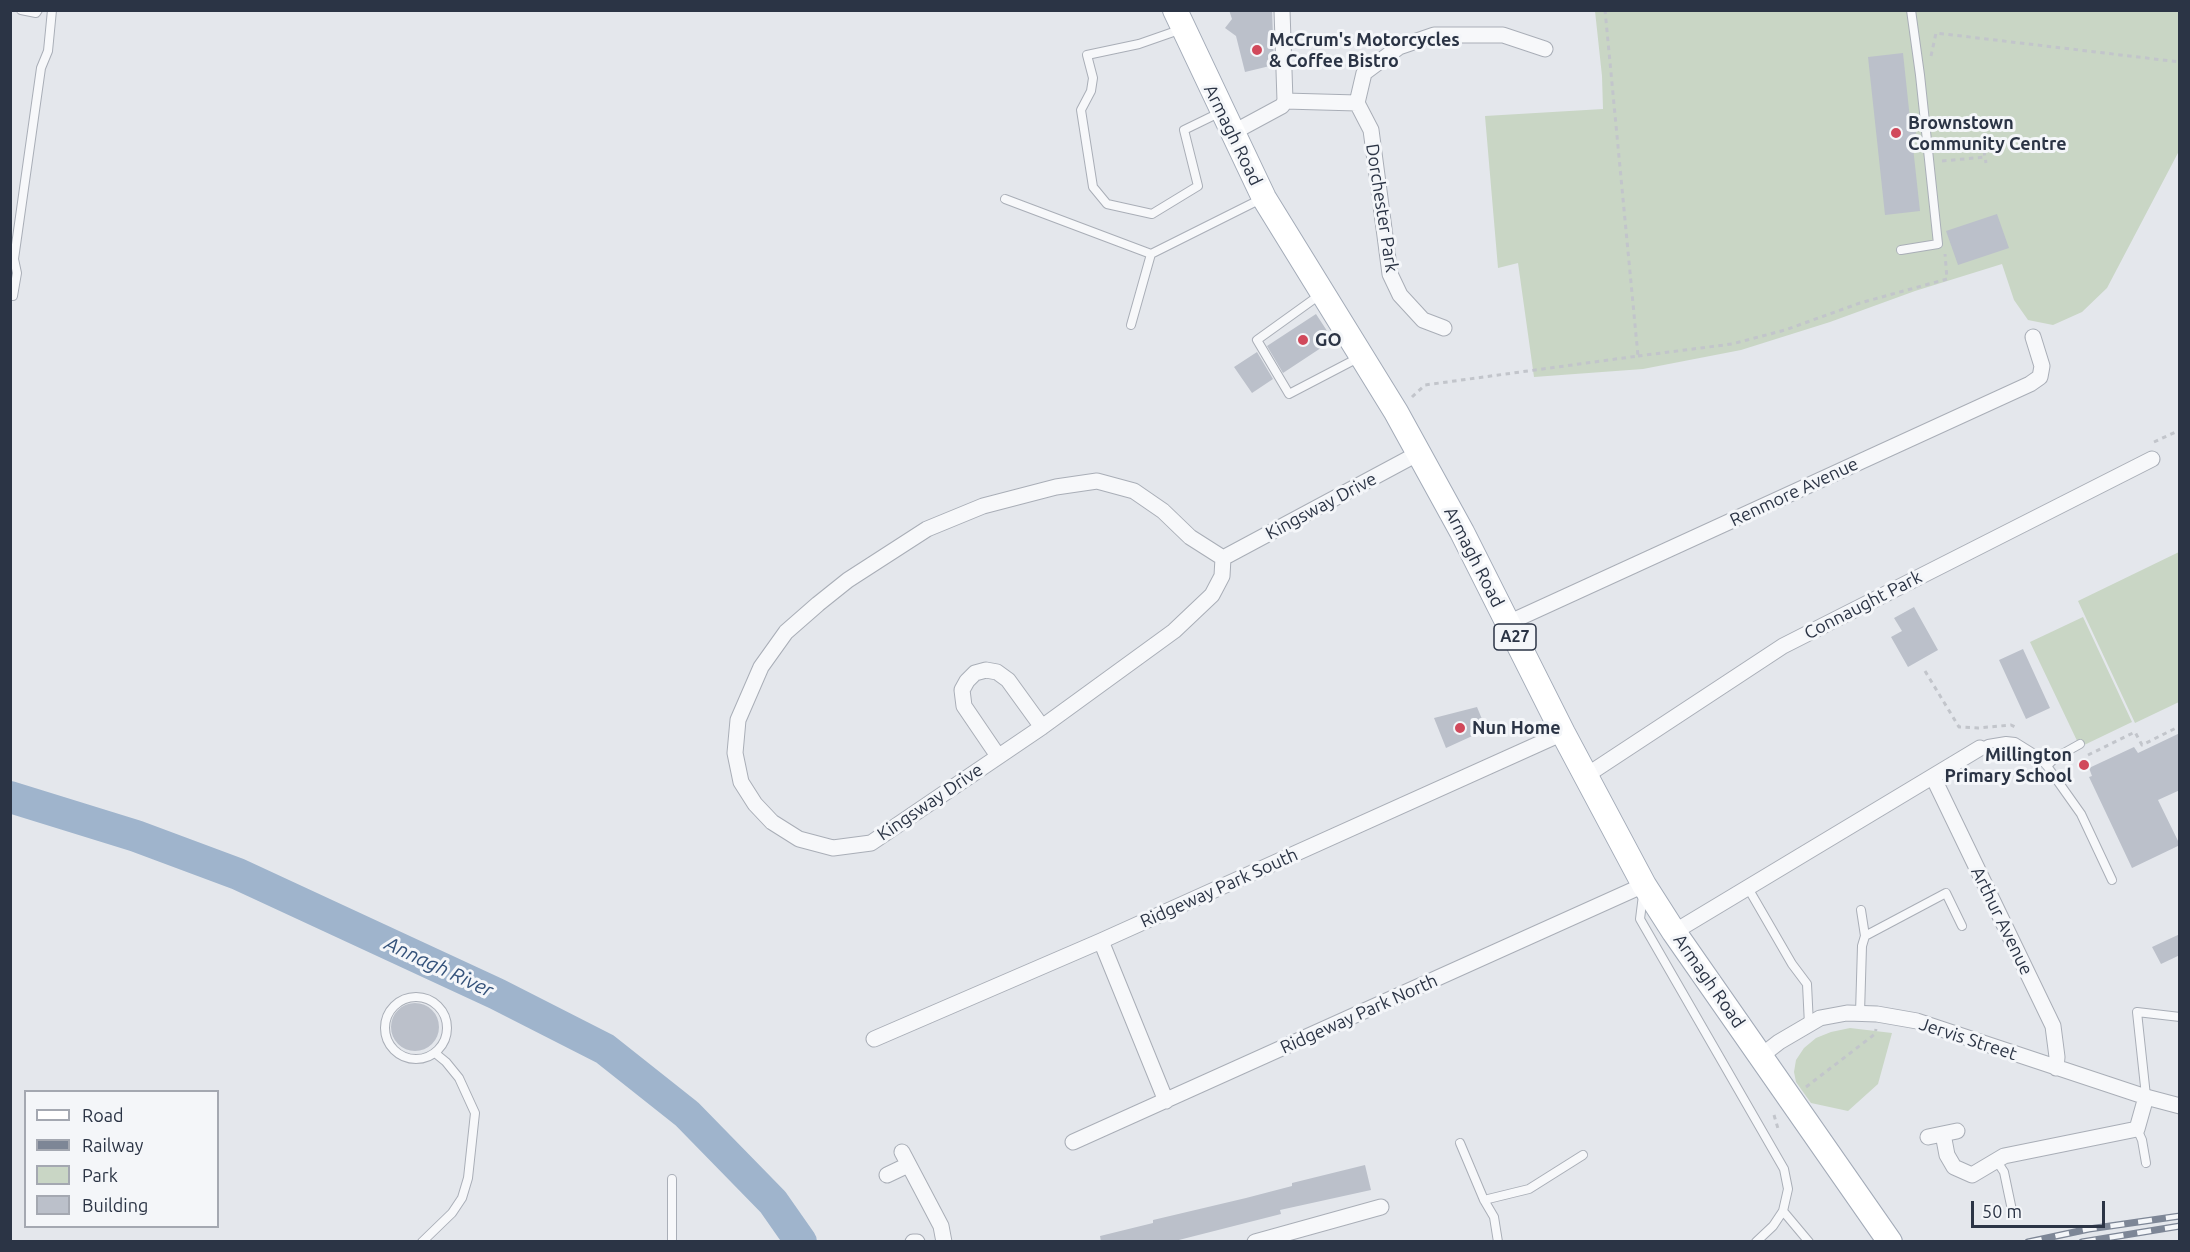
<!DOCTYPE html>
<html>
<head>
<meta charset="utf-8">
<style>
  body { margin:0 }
  #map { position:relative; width:2190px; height:1252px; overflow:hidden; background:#e4e7ec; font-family:Ubuntu,sans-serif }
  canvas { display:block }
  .frame { position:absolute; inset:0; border:12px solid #2b3445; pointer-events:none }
  .legend { position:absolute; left:24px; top:1090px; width:195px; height:138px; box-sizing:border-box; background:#f4f6f9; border:2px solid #a4a8b1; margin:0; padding:8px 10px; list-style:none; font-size:18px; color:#2b3445 }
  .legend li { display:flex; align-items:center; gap:12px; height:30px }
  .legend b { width:30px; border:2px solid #a4a8b1 }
  .scale { position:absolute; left:1971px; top:1201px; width:134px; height:27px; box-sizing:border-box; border:3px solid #2b3445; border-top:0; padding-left:8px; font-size:18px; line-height:21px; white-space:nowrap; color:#2b3445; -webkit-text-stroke:4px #f4f6f9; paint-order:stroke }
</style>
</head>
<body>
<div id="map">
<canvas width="2190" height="1252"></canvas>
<div class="frame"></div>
<ul class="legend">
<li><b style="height:8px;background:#fff"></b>Road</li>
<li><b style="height:8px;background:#7d8696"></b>Railway</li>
<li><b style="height:16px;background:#c9d6c5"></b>Park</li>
<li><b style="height:16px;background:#bbc0ca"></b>Building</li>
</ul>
<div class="scale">50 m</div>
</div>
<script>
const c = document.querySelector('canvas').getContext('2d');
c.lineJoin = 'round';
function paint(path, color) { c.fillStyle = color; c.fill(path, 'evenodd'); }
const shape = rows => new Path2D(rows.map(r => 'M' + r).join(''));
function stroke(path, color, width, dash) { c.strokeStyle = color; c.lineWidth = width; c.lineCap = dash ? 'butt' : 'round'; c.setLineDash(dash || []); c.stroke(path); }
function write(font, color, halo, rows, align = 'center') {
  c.font = font + ' Ubuntu,sans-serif'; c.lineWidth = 6; c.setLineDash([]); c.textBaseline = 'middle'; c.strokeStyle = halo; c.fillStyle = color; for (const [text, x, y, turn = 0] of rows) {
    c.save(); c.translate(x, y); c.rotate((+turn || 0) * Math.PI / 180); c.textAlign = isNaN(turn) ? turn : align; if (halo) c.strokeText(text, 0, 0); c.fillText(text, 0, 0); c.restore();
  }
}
const green = shape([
  [1595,11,2179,11,2179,151,2107,288,2082,312,2053,325,2028,320,2014,300,2002,264,1915,291,1830,322,1741,350,1643,369,1534,377,1518,263,1498,268,1485,116,1603,109,1602,76],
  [2179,552,2179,702,2135,723,2078,601],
  [2083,617,2132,722,2080,747,2030,642],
  [1850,1028,1892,1033,1878,1084,1848,1111,1811,1103,1796,1082,1794,1072,1796,1060,1804,1048,1816,1038,1831,1032]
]);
const river = shape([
  [10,797,136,836,238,874,497,994,605,1049,687,1114,773,1202,801,1242]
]);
const building = shape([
  [1229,10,1272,10,1274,65,1245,72,1236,36,1225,28,1232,19],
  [1903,53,1910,119,1919,118,1913,147,1920,211,1885,215,1868,57],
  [1997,214,2009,248,1958,265,1946,231],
  [1316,314,1333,340,1283,373,1267,346],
  [1257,352,1273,379,1252,393,1234,367],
  [1914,607,1938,650,1908,667,1891,637,1902,631,1894,618],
  [2023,649,2050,708,2026,719,1999,660],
  [1477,707,1484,724,1481,732,1446,748,1434,718],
  [2180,733,2180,790,2158,800,2180,845,2132,868,2089,777,2092,776,2089,768,2134,747,2138,753],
  [2180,934,2180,955,2161,964,2152,947],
  '391 1027a24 24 0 1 1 48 0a24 24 0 1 1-48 0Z',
  [1365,1165,1371,1190,1280,1210,1281,1214,1171,1242,1101,1242,1100,1236,1153,1223,1153,1220,1246,1198,1292,1186,1292,1183]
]);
const path = shape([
  [1931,56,1936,33,2180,62],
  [1984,151,1986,163],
  [1942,161,1985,157],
  [1638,356,1732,344,1785,330,1860,303,1947,279,1945,254],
  [1412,397,1425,385,1638,356,1605,10],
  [2154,442,2180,430],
  [1925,671,1959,727,1978,728,2011,725,2017,728],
  [2088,755,2135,732,2142,745,2180,726],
  [1806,1087,1875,1034,1876,1029],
  [1774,1115,1779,1132]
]);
const service = shape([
  [21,10,36,13,38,10],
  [1182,29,1139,44,1087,55,1093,78,1091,91,1081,110,1093,187,1107,204,1152,214,1198,186,1184,130,1221,112],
  [1005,199,1151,254,1263,198],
  [1901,250,1938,244,1920,75,1911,10],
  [1321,294,1257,340,1289,394,1358,358],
  [10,296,13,296,17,273,14,259,41,68,48,51,52,10],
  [1131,325,1151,254],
  [1980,748,1988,744,2006,741,2015,742,2039,757,2047,766,2081,814,2112,880],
  [2047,766,2055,758,2080,744],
  [1748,888,1792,964,1807,984,1809,1025],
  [1643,895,1640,919,1784,1169,1788,1189,1783,1211,1773,1226,1756,1242],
  [1861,910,1865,936],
  '385 1028a31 31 0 1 1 62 0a31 31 0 1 1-62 0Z',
  [1860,1013,1862,946,1865,936,1946,893,1962,926],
  [2146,1096,2137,1012,2180,1017],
  [2137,1129,2142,1140,2146,1163],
  [1460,1143,1484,1200,1494,1217,1498,1242],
  [1996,1160,2004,1172,2013,1215],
  [1484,1200,1529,1189,1583,1155],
  [1783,1211,1809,1242],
  [422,1242,452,1213,462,1198,468,1178,475,1113,459,1078,446,1062,435,1053],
  [672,1242,672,1179]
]);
const minor = shape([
  [1285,101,1357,103,1371,130,1390,274,1400,295,1423,320,1444,328],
  [1357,103,1364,73,1399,47,1434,35,1503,35,1545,49],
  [1232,133,1282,106,1285,101,1282,10],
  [1223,558,1190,537,1163,511,1134,491,1097,481,1056,487,983,506,927,529,848,580,818,604,786,632,761,667,738,720,735,753,741,782,755,804,772,822,799,839,833,848,871,843,1042,727,1174,631,1212,595,1222,576,1223,558,1419,453],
  [1508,623,2030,384,2040,377,2042,366,2033,337],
  [998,756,964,706,962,690,967,681,975,673,986,670,997,672,1008,680,1042,727],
  [1587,775,1783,646,2152,459],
  [1933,777,2053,1026,2057,1057,2056,1068],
  [1674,932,1980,748],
  [1101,941,1166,1101],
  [874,1039,1101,941,1563,733],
  [1761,1056,1779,1042,1820,1018,1847,1013,1877,1014,1917,1021,2146,1097,2180,1106],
  [1943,1134,1947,1155,1954,1167,1972,1175,2004,1156,2137,1129,2146,1097],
  [1928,1137,1957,1131],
  [1073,1142,1644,885],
  [902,1152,941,1226,944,1242],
  [887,1175,908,1165],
  [913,1242,917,1242],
  [1255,1242,1381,1207]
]);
const primary = shape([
  [1175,10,1264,198,1396,412,1462,532,1563,733,1644,885,1674,932,1890,1242]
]);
const rail = shape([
  [2028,1242,2089,1229,2180,1216],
  [2082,1242,2180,1226]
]);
const markers = [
  [1257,50,6,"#d1495b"],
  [1896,133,6,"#d1495b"],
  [1303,340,6,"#d1495b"],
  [1460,728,6,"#d1495b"],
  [2084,765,6,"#d1495b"]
];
const shields = [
  [1515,637,42]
];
const shieldNames = [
  ["A27",1515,637]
];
const poiNames = [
  ["McCrum's Motorcycles",1269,40],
  ["& Coffee Bistro",1269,61],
  ["Brownstown",1908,123],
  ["Community Centre",1908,144],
  ["GO",1315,340],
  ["Nun Home",1472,728],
  ["Millington",2072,755,"right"],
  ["Primary School",2072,776,"right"]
];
const streetNames = [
  ["Armagh Road",1233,135,64],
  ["Dorchester Park",1382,208,81],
  ["Renmore Avenue",1794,492,-25],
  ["Kingsway Drive",1321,506,-28],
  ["Armagh Road",1474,557,63],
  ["Connaught Park",1863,605,-27],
  ["Kingsway Drive",930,802,-34],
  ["Ridgeway Park South",1219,888,-24],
  ["Arthur Avenue",2002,921,64],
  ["Armagh Road",1709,981,55],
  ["Ridgeway Park North",1359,1014,-24],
  ["Jervis Street",1968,1039,18]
];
const waterNames = [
  ["Annagh River",439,967,25]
];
paint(green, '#c9d6c5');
stroke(river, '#9fb4cc', 32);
paint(building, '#bbc0ca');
stroke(service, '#a9aeb7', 10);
stroke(minor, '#a9aeb7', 17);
stroke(primary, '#a3abb8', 26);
stroke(path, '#c2c5cb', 3, [4.5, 4.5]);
stroke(service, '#f7f8fa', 8);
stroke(minor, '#f7f8fa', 15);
stroke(primary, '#fff', 24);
stroke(rail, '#7d8696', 7);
stroke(rail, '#f4f6f9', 4.5, [14]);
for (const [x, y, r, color] of markers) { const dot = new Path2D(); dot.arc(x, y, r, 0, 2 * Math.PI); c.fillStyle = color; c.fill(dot); stroke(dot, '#f4f6f9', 2); }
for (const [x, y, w] of shields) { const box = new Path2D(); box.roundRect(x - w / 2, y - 13, w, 26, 4.5); c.fillStyle = '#f4f6f9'; c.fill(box); stroke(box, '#2b3445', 1.5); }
write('bold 16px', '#2b3445', null, shieldNames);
write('bold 18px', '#2b3445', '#f4f6f9', poiNames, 'left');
write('18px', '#2b3445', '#f4f6f9', streetNames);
write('italic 20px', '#34527a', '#f4f6f9', waterNames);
</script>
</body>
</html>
